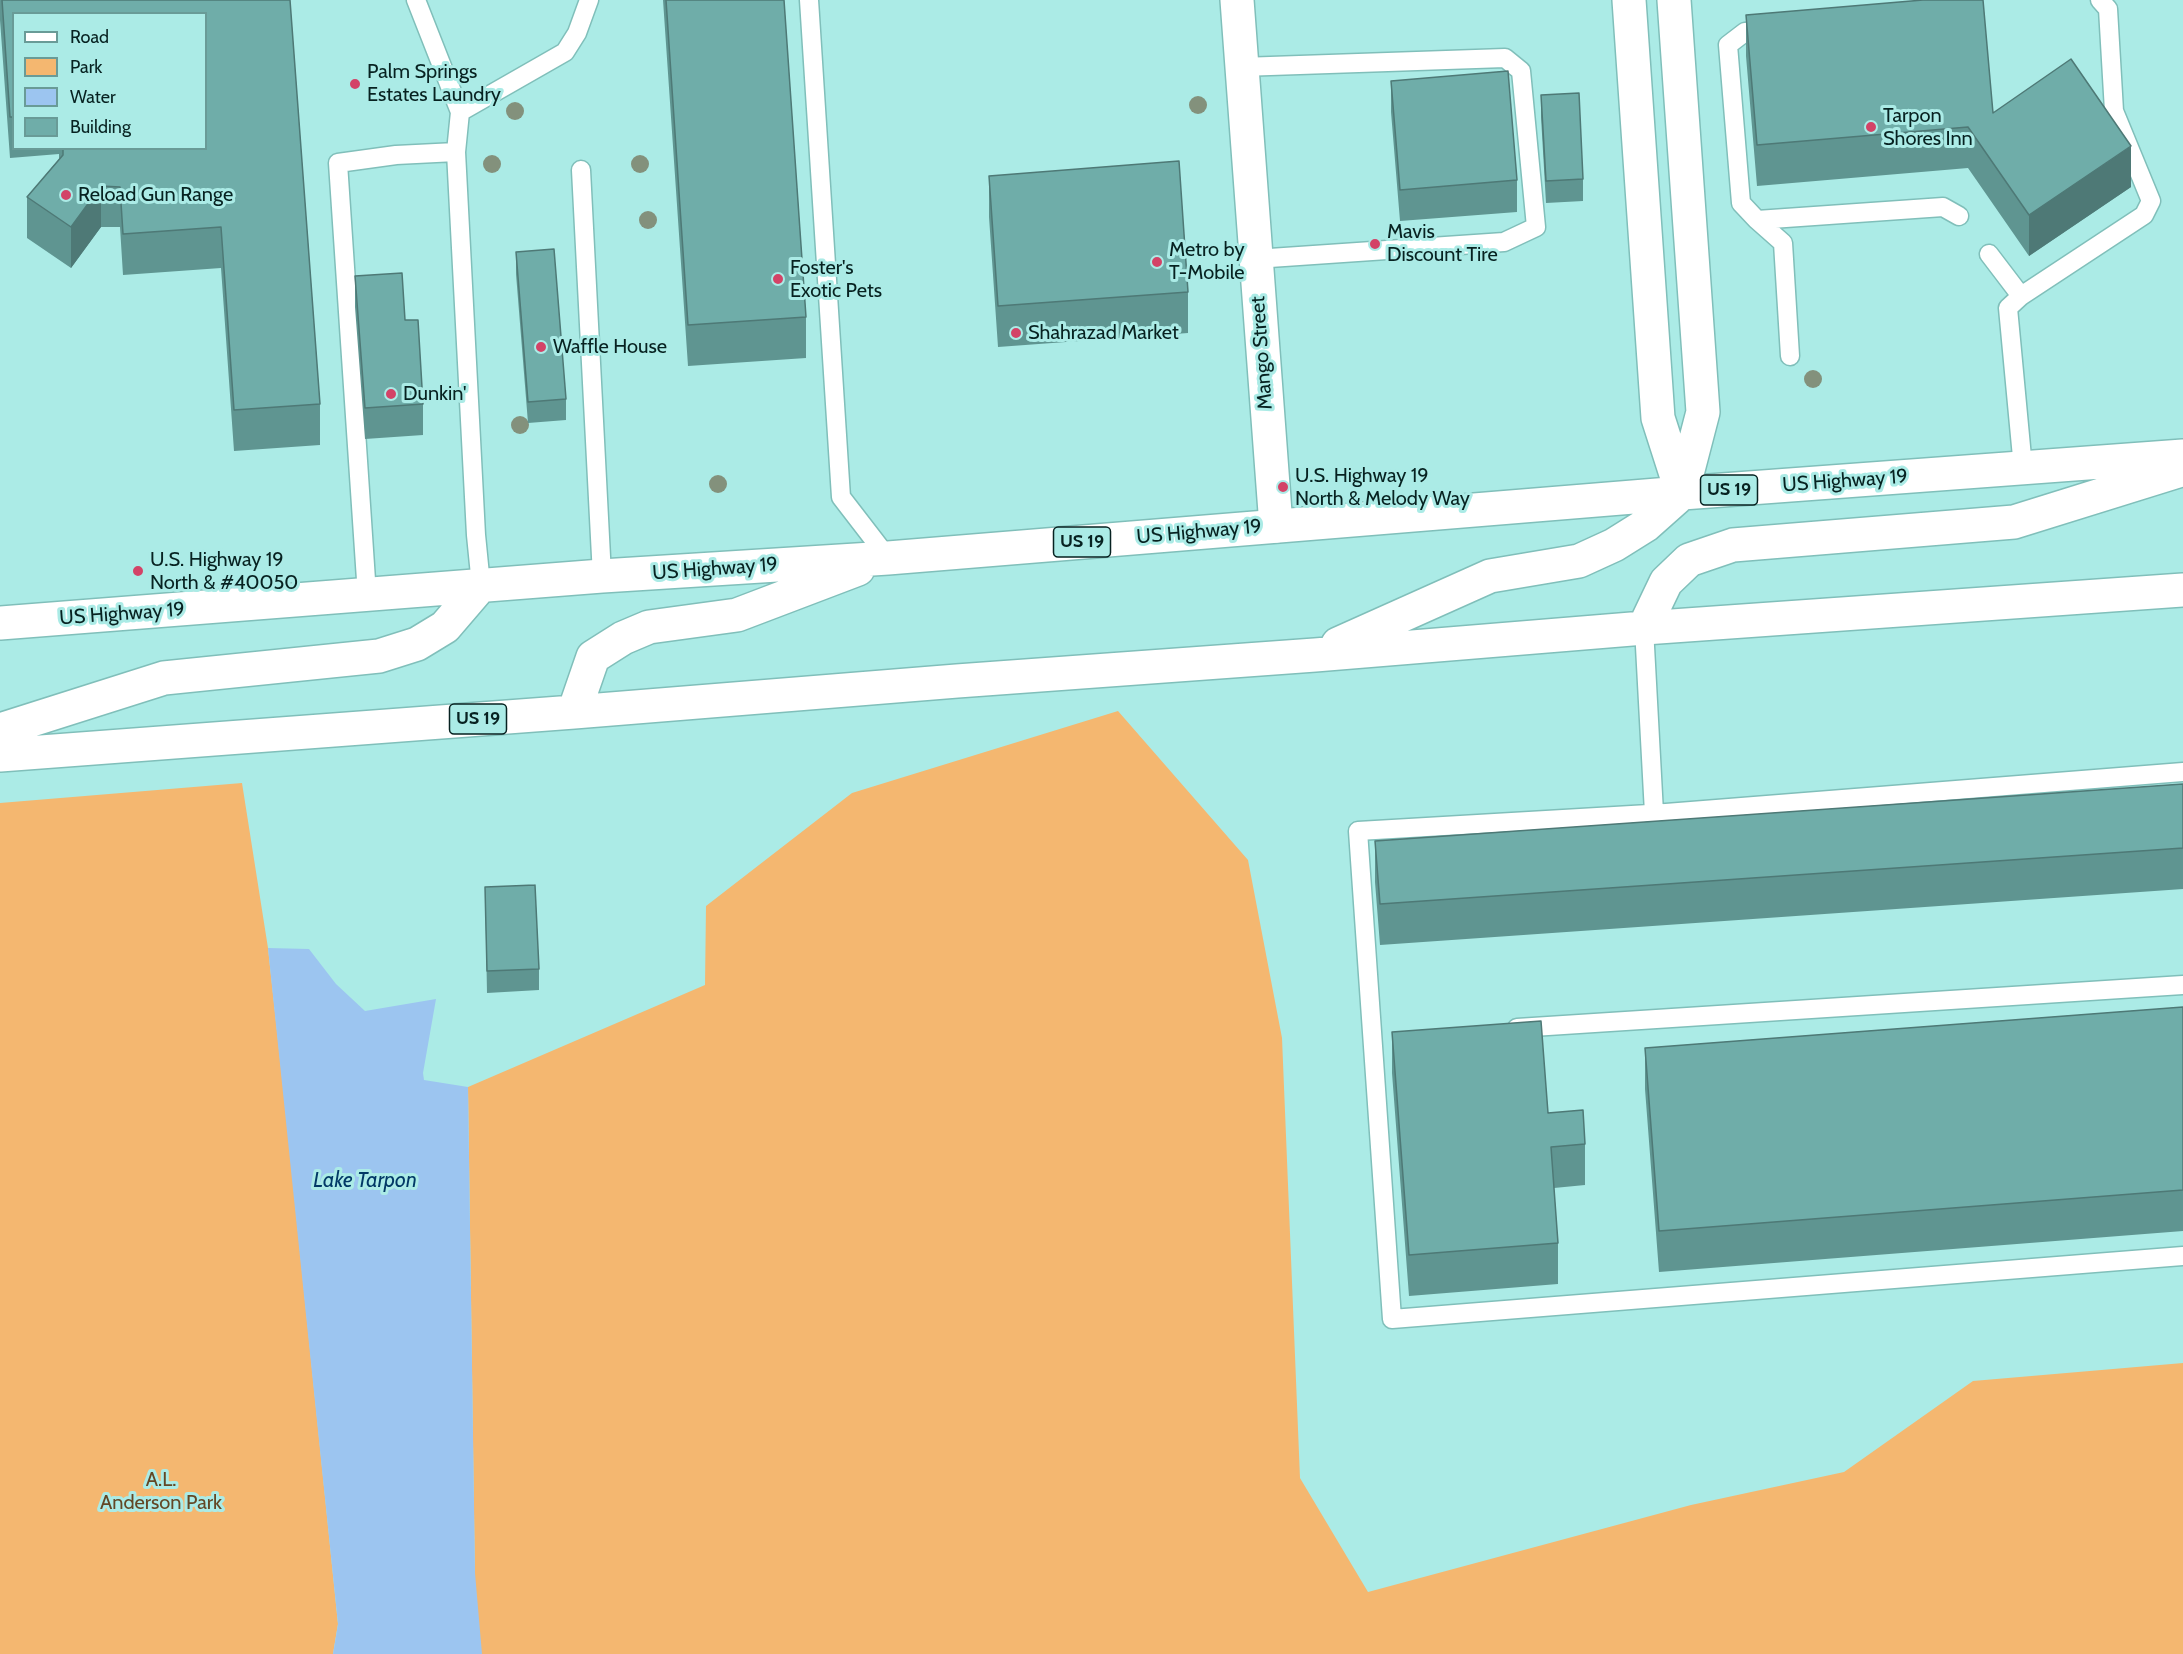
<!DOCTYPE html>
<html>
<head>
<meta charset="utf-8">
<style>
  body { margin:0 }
  #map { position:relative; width:2183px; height:1654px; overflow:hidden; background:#abebe6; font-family:Cabin,sans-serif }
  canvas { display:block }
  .legend { position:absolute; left:12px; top:12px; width:195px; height:138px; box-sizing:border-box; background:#abebe6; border:2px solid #699b97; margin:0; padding:8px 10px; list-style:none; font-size:18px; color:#072221 }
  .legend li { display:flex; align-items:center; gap:12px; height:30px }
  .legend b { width:30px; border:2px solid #699b97 }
</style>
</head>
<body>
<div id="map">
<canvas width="2183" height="1654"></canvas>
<ul class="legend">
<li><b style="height:8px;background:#fff"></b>Road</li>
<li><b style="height:16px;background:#f4b770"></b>Park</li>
<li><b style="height:16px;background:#9cc5f0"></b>Water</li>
<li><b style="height:16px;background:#6fada9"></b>Building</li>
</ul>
</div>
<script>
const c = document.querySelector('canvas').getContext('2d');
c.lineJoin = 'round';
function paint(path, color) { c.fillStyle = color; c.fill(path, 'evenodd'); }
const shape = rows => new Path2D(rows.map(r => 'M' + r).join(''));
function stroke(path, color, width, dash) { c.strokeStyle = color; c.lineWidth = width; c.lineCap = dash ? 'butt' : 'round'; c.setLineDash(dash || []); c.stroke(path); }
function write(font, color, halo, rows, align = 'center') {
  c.font = font + ' Cabin,sans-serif'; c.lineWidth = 6; c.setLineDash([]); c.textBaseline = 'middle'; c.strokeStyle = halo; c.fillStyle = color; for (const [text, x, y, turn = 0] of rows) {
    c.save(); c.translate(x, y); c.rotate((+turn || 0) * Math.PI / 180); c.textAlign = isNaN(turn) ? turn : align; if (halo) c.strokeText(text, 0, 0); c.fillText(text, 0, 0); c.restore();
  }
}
const green = shape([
  [1118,711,1248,860,1282,1038,1300,1478,1368,1592,1691,1505,1844,1472,1973,1381,2183,1363,2183,1654,476,1654,468,1087,705,985,706,906,852,793],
  [242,783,268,948,286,1114,338,1624,333,1654,0,1654,0,803]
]);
const water = shape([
  [268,948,309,949,336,984,365,1011,436,999,423,1073,424,1080,468,1087,475,1573,482,1654,333,1654,338,1624]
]);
const service = shape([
  [416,0,460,112,456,152,476,535,481,585],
  [809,0,841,497,888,558],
  [1768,30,1745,32,1728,45,1741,203,1757,220,1783,243,1790,356],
  [1241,67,1505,58,1521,71,1536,227,1504,242,1255,259],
  [460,112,565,52,577,33,589,0],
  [581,170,602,576],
  [1757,220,1943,207,1959,216],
  [1989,254,2021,296],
  [2023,468,2008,308,2021,296,2144,215,2151,201,2114,111,2108,9,2100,0],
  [367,595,338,163,396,155,456,152],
  [1644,628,1654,813],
  [2183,772,1666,813,1358,831,1392,1319,2183,1256],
  [1517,1028,2183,985]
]);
const minor = shape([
  [1237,0,1276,526],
  [1629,0,1658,418,1682,493],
  [1674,0,1703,412,1682,493]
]);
const trunk = shape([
  [0,623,602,576,888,558,1682,493,2183,456],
  [1644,628,1666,582,1689,560,1733,545,2014,522,2181,470],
  [1338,644,1490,576,1579,561,1614,545,1646,525,1682,493],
  [574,712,593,657,623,638,649,627,737,615,858,569],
  [0,730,164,678,379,656,417,644,445,627,481,585],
  [0,755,574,712,957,681,1315,655,1644,628,2183,590]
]);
const trees = [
  [1198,105],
  [515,111],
  [492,164],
  [640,164],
  [648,220],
  [1813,379],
  [520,425],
  [718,484]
];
const wall = shape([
  [0,0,290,0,320,404,320,445,234,451,221,268,123,275,120,227,101,227,71,268,27,238,27,197,59,159,59,154,10,158,0,20],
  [14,14,206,148,14,148],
  [663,0,784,0,806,317,806,358,688,366],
  [1746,15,1993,113,2131,187,2029,256,1968,168,1757,186,1746,56],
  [1391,81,1517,180,1517,212,1400,221,1391,112],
  [1541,95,1583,179,1583,201,1546,203,1541,117],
  [989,176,1188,292,1188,333,998,347,989,217],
  [516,252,566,399,566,420,528,423,516,274],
  [355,276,405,320,423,404,423,435,365,439,355,307],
  [2183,784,2183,889,1380,945,1375,882,1375,841],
  [485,887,539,969,539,990,487,993],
  [2183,1007,2183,1231,1659,1272,1645,1089,1645,1048],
  [1392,1032,1548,1113,1585,1144,1585,1185,1554,1188,1558,1243,1558,1284,1409,1296,1392,1073]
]);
const shadedWall = shape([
  [2131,146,2131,187,2029,256,2029,215],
  [101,186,101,227,71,268,71,227]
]);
const building = shape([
  [2,0,290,0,320,404,234,410,221,227,123,234,120,187,101,186,71,227,27,197,63,155,63,148,206,148,206,14,14,14,14,117,10,117,2,0],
  [666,0,784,0,806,317,688,325,666,0],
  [1923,0,1983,0,1993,113,2071,59,2131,146,2029,215,1968,127,1757,145,1746,15,1923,0],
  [1508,71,1517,180,1400,190,1391,81,1508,71],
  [1579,93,1583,179,1546,181,1541,95,1579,93],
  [1179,161,1188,292,998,306,989,176,1179,161],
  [554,249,566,399,528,402,516,252,554,249],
  [402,273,405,320,418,320,423,404,365,408,355,276,402,273],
  [2183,784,2183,848,1380,904,1375,841,2183,784],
  [535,885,539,969,487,971,485,887,535,885],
  [2183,1007,2183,1190,1659,1231,1645,1048,2183,1007],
  [1541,1021,1548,1113,1583,1110,1585,1144,1551,1147,1558,1243,1409,1255,1392,1032,1541,1021]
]);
const markers = [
  [355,84,6,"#d34367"],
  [1871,127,6,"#d34367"],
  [66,195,6,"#d34367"],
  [1375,244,6,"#d34367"],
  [1157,262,6,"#d34367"],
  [778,279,6,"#d34367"],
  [1016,333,6,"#d34367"],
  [541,347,6,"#d34367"],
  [391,394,6,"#d34367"],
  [1283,487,6,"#d34367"],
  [138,571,6,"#d34367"]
];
const shields = [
  [1729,490,57],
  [1082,542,57],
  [478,719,57]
];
const shieldNames = [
  ["US 19",1729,490],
  ["US 19",1082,542],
  ["US 19",478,719]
];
const poiNames = [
  ["Palm Springs",367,72],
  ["Estates Laundry",367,95],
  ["Tarpon",1883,116],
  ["Shores Inn",1883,139],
  ["Reload Gun Range",78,195],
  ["Mavis",1387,232],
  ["Discount Tire",1387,255],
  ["Metro by",1169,250],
  ["T-Mobile",1169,273],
  ["Foster's",790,268],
  ["Exotic Pets",790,291],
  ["Shahrazad Market",1028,333],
  ["Waffle House",553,347],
  ["Dunkin'",403,394],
  ["U.S. Highway 19",1295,476],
  ["North & Melody Way",1295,499],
  ["U.S. Highway 19",150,560],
  ["North & #40050",150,583]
];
const streetNames = [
  ["Mango Street",1262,353,-94],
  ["US Highway 19",1845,481,-4],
  ["US Highway 19",1199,532,-5],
  ["US Highway 19",715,569,-4],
  ["US Highway 19",122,614,-4]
];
const parkNames = [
  ["A.L.",161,1480],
  ["Anderson Park",161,1503]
];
const waterNames = [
  ["Lake Tarpon",365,1181]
];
paint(green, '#f4b770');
paint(water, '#9cc5f0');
stroke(service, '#80bfba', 21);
stroke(minor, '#80bfba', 36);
stroke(trunk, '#80bfba', 36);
stroke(service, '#fff', 18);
stroke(minor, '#fff', 33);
stroke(trunk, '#fff', 33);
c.fillStyle = '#83917c';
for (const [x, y] of trees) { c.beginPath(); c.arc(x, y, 9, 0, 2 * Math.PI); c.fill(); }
paint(wall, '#5f9591');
paint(shadedWall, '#4e7976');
paint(building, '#6fada9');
stroke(building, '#4e7976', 1.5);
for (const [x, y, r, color] of markers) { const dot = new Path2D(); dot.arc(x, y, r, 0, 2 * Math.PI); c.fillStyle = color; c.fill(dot); stroke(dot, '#abebe6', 2); }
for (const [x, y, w] of shields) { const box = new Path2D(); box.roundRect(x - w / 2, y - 15, w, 30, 4.5); c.fillStyle = '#abebe6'; c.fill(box); stroke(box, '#072221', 1.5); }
write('bold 18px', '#072221', null, shieldNames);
write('20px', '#072221', '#abebe6', poiNames, 'left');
write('20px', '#072221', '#abebe6', streetNames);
write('20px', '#634725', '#abebe6', parkNames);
write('italic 21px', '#023966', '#abebe6', waterNames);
</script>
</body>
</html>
